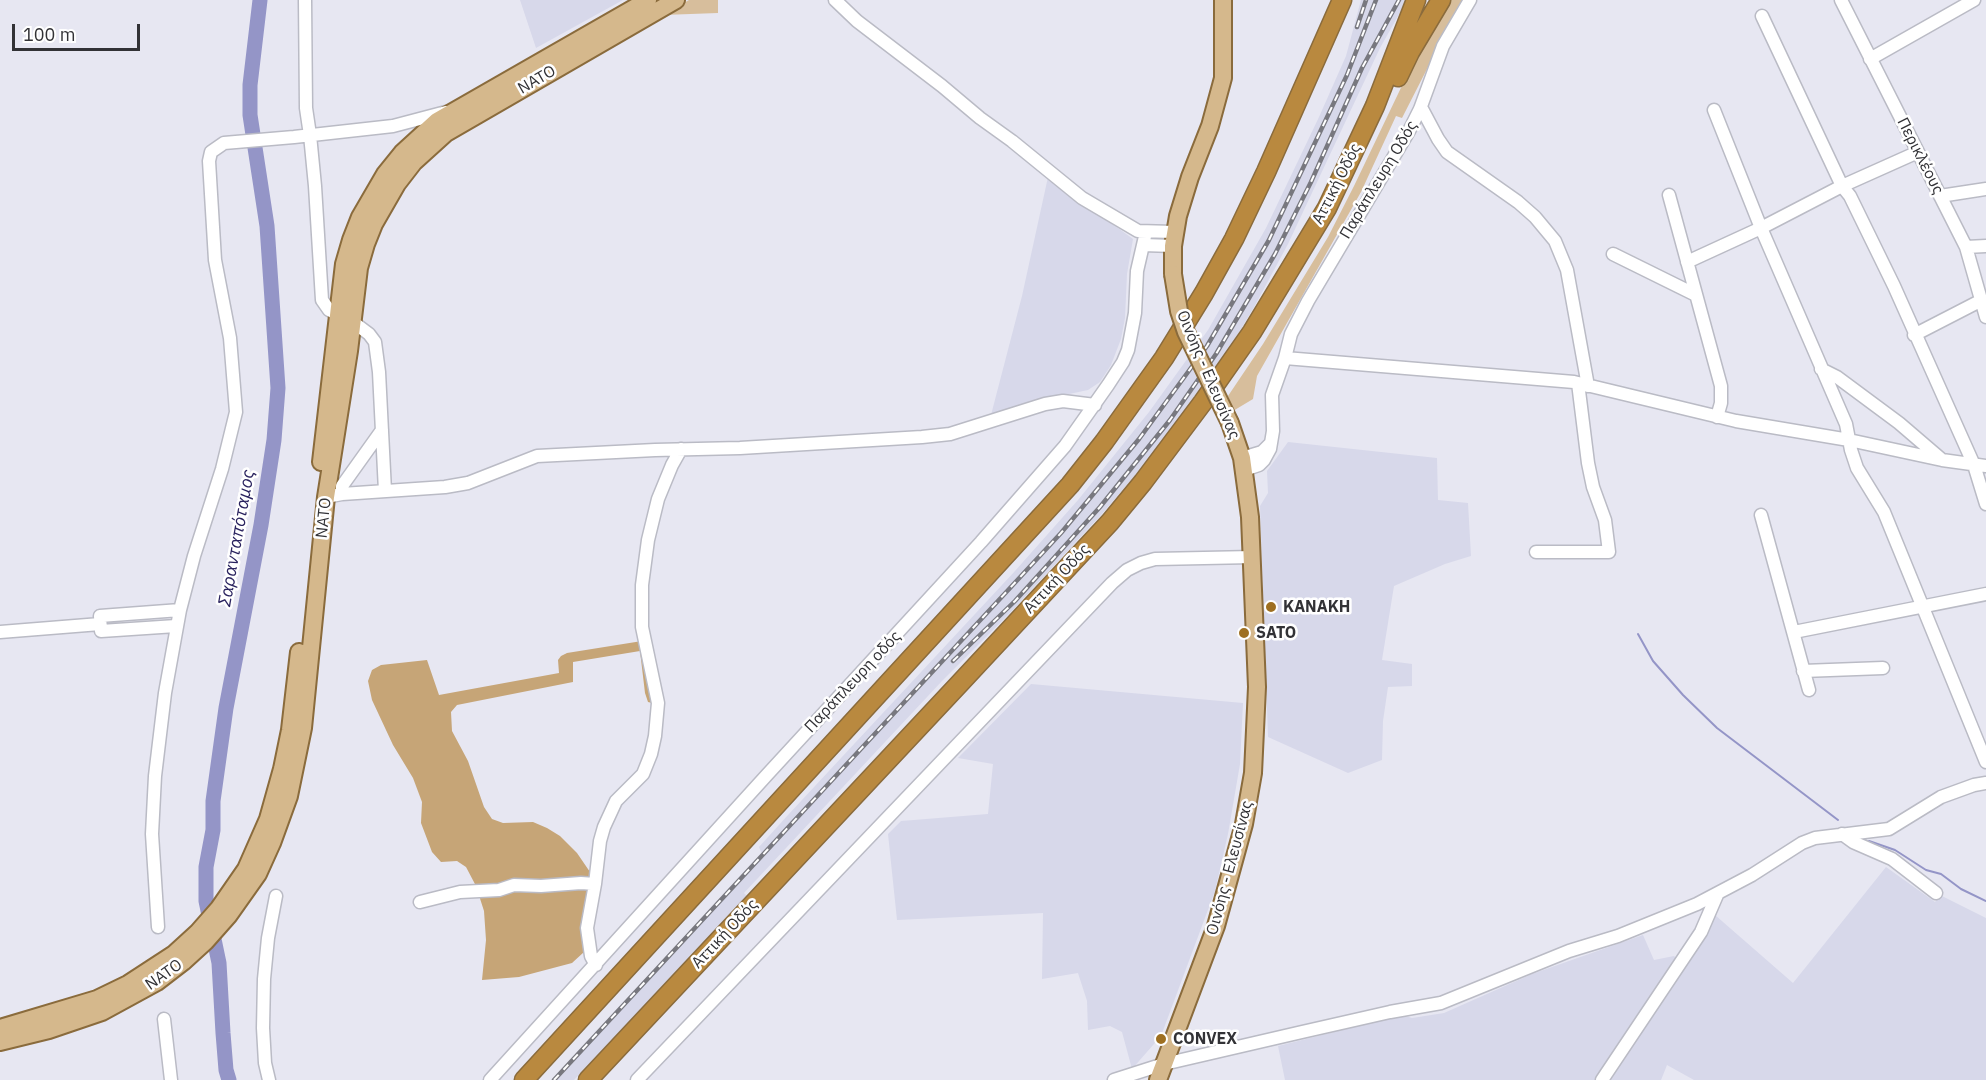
<!DOCTYPE html>
<html>
<head>
<meta charset="utf-8">
<style>
  body { margin:0 }
  #map { position:relative; width:1986px; height:1080px; overflow:hidden; background:#e7e7f2; font-family:"IBM Plex Sans",sans-serif }
  canvas { display:block }
  .scale { position:absolute; left:12px; top:24px; width:128px; height:27px; box-sizing:border-box; border:3px solid #323236; border-top:0; padding-left:8px; font-size:18px; line-height:21px; white-space:nowrap; color:#323236; -webkit-text-stroke:4px #fff; paint-order:stroke }
</style>
</head>
<body>
<div id="map">
<canvas width="1986" height="1080"></canvas>
<div class="scale">100 m</div>
</div>
<script>
const c = document.querySelector('canvas').getContext('2d');
c.lineJoin = 'round';
function paint(path, color) { c.fillStyle = color; c.fill(path, 'evenodd'); }
const shape = rows => new Path2D(rows.map(r => 'M' + r).join(''));
function stroke(path, color, width, dash) { c.strokeStyle = color; c.lineWidth = width; c.lineCap = dash ? 'butt' : 'round'; c.setLineDash(dash || []); c.stroke(path); }
function write(font, color, halo, rows, align = 'center') {
  c.font = font + ' "IBM Plex Sans",sans-serif'; c.lineWidth = 5; c.setLineDash([]); c.textBaseline = 'middle'; c.strokeStyle = halo; c.fillStyle = color; for (const [text, x, y, turn = 0] of rows) {
    c.save(); c.translate(x, y); c.rotate((+turn || 0) * Math.PI / 180); c.textAlign = isNaN(turn) ? turn : align; if (halo) c.strokeText(text, 0, 0); c.fillText(text, 0, 0); c.restore();
  }
}
const built = shape([
  [520,0,623,0,536,48],
  [1361,0,1407,0,1380,48,1288,244,1253,309,1229,349,1155,452,1102,514,1011,612,942,681,744,893,747,896,574,1080,552,1080,762,854,759,847,788,815,1015,571,1078,500,1149,412,1208,330,1266,228,1319,117,1346,56],
  [1048,177,1133,239,1127,274,1125,318,1121,339,1111,365,1100,382,1088,390,1022,404,991,415,1022,296],
  [1288,442,1437,458,1438,500,1468,503,1471,556,1445,564,1394,586,1382,660,1412,664,1412,686,1388,687,1383,721,1382,760,1348,773,1268,737,1260,506,1268,493,1267,471],
  [1031,684,1243,703,1240,764,1228,834,1215,891,1161,1036,1132,1069,1122,1032,1110,1026,1088,1030,1087,1001,1078,973,1042,979,1043,913,897,920,888,834,901,821,988,814,993,764,958,758],
  [1886,867,1935,902,1940,895,1986,918,1986,1080,1694,1080,1667,1065,1661,1080,1609,1080,1715,915,1793,983],
  [1643,935,1654,960,1674,956,1681,963,1606,1080,1285,1080,1278,1046,1402,1015,1412,1018,1444,1013,1532,974]
]);
const green = shape([
  [689,0,718,0,718,13,663,15],
  [1449,0,1465,0,1449,26,1402,118,1396,116,1361,192,1257,376,1253,399,1233,411,1228,396,1263,344,1328,237,1354,186,1409,71]
]);
const forest = shape([
  [642,641,652,703,648,702,645,693,640,651,573,662,573,682,457,705,451,712,452,731,468,761,484,807,492,819,503,823,533,822,547,828,560,836,577,853,590,872,591,889,584,952,572,963,519,977,482,980,486,940,484,911,476,886,466,867,457,861,441,862,432,852,421,823,422,802,413,778,393,745,372,700,368,681,372,670,381,665,427,660,439,695,559,673,558,660,561,656,567,653]
]);
const stream = shape([
  [1638,634,1653,661,1683,695,1717,728,1838,820],
  [1869,841,1895,850,1926,870,1941,874,1961,889,1986,901]
]);
const river = shape([
  [229,1080,226,1070,223,1033,219,963,206,901,206,867,213,830,213,801,226,708,261,525,274,440,278,388,267,226,250,115,250,85,260,0]
]);
const minor = shape([
  [305,0,306,108,310,135,315,186,322,300,329,310,357,325,369,334,375,342,379,372,385,491],
  [835,0,857,21,942,86,980,118,1012,141,1082,198,1138,231,1174,232],
  [1841,0,1966,247,1986,317],
  [1762,16,1842,186,1850,196,1894,286,1974,465,1986,504],
  [1870,59,1974,0],
  [1421,107,1438,139,1447,152,1518,202,1535,217,1555,241,1567,270,1588,386],
  [1714,110,1761,228,1846,424,1851,450,1857,468,1884,512,1986,762],
  [1669,195,1721,386,1721,403,1717,417],
  [1940,196,1986,189],
  [1143,245,1173,246],
  [1966,247,1986,246],
  [1613,254,1696,295],
  [1687,262,1761,228,1842,186,1918,152],
  [1914,335,1980,301],
  [1285,358,1574,382,1736,421,1849,440,1942,460,1986,466],
  [1821,369,1837,377,1899,423,1941,459],
  [1242,458,1262,452,1271,443],
  [1244,470,1259,465,1264,460,1270,449,1273,431,1272,395,1285,358,1291,334,1308,301,1409,131,1420,109,1443,46,1470,0],
  [342,494,342,486,382,430],
  [326,497,342,494,445,487,468,483,537,456,655,450,740,448,922,437,950,434,1045,404,1063,401,1095,405],
  [1761,515,1809,690],
  [1536,552,1609,552,1605,520,1593,487,1588,463,1578,383],
  [176,626,101,631,100,616,180,610],
  [0,632,100,624],
  [1794,632,1986,594],
  [1803,671,1883,668],
  [1842,834,1853,842,1892,859,1936,893],
  [420,902,460,892,499,890,514,885,541,886,581,883,595,884],
  [158,927,152,834,155,776,165,693,180,610,194,556,222,469,236,412,230,338,215,260,209,161,211,152,224,143,294,137,393,126,446,112],
  [596,965,591,956,587,928,595,884,600,841,604,827,616,801,643,774,651,754,655,736,658,703,642,627,642,585,648,540,658,499,672,465,681,449],
  [164,1019,171,1080],
  [269,1080,265,1063,263,1028,264,979,268,938,276,896],
  [490,1080,765,777,981,542,1065,446,1108,385,1123,362,1128,350,1135,313,1137,271,1146,232],
  [637,1080,1112,583,1127,570,1141,563,1155,559,1253,557],
  [1114,1080,1164,1064,1302,1032,1390,1012,1441,1003,1569,951,1618,936,1697,904,1752,875,1802,843,1815,838,1889,829,1941,797,1974,785,1986,783],
  [1602,1080,1701,932,1717,895]
]);
const major = shape([
  [1173,274,1173,246,1178,216,1190,177,1210,126,1223,78,1223,0],
  [321,462,344,264,351,240,360,217,385,174,402,153,437,121,648,0],
  [0,1028,97,999,128,984,174,954,197,933,219,908,246,869,268,819,282,769,290,730,299,652],
  [0,1042,49,1030,102,1012,157,982,183,962,206,941,229,915,258,874,272,843,289,796,303,728,326,497,349,351,359,268,366,244,374,224,397,184,414,162,446,133,676,0],
  [1158,1080,1216,926,1244,824,1253,773,1257,687,1250,517,1242,458,1230,423]
]);
const highway = shape([
  [1398,77,1410,52,1441,0],
  [524,1080,1070,485,1104,442,1164,358,1204,293,1234,239,1266,172,1342,0],
  [588,1080,961,682,1110,522,1143,482,1203,402,1252,332,1327,208,1375,106,1416,0]
]);
const rail = shape([
  [1357,27,1366,0],
  [953,661,1015,601,1100,507,1170,420,1216,354,1275,254,1311,182,1362,68,1399,0],
  [554,1080,1061,533,1139,439,1207,346,1269,240,1347,75,1376,0]
]);
const majorBridge = shape([
  [1173,274,1179,311,1186,332,1230,423]
]);
const markers = [
  [1271,607,6,"#9e6f21"],
  [1244,633,6,"#9e6f21"],
  [1161,1039,6,"#9e6f21"]
];
const streetNames = [
  ["ΝΑΤΟ",537,80,-30],
  ["Περικλέους",1920,156,63],
  ["Παράπλευρη Οδός",1379,180,-59],
  ["Αττική Οδός",1337,184,-63],
  ["Οινόης - Ελευσίνας",1208,375,67],
  ["ΝΑΤΟ",324,518,-84],
  ["Αττική Οδός",1057,579,-47],
  ["Παράπλευρη οδός",853,682,-47],
  ["Οινόης - Ελευσίνας",1230,868,-75],
  ["Αττική Οδός",725,934,-47],
  ["ΝΑΤΟ",164,975,-35]
];
const poiNames = [
  ["ΚΑΝΑΚΗ",1283,607],
  ["SATO",1256,633],
  ["CONVEX",1173,1039]
];
const waterNames = [
  ["Σαρανταπόταμος",237,538,-80]
];
paint(built, '#d7d8ea');
paint(green, '#d7be9c');
paint(forest, '#c6a577');
stroke(stream, '#9495c7', 2);
stroke(river, '#9495c7', 15);
stroke(minor, '#babbc5', 15);
stroke(major, '#8a6b3c', 20);
stroke(highway, '#8a6b3c', 21);
stroke(minor, '#fff', 12);
stroke(major, '#d5b88c', 16);
stroke(highway, '#b9893f', 18);
stroke(rail, '#78787f', 4.5);
stroke(rail, '#fff', 2, [7]);
stroke(majorBridge, '#8a6b3c', 20, []);
stroke(majorBridge, '#d5b88c', 16);
for (const [x, y, r, color] of markers) { const dot = new Path2D(); dot.arc(x, y, r, 0, 2 * Math.PI); c.fillStyle = color; c.fill(dot); stroke(dot, '#fff', 2); }
write('16px', '#323236', '#fff', streetNames);
write('bold 16px', '#323236', '#fff', poiNames, 'left');
write('italic 18px', '#2a235f', '#fff', waterNames);
</script>
</body>
</html>
